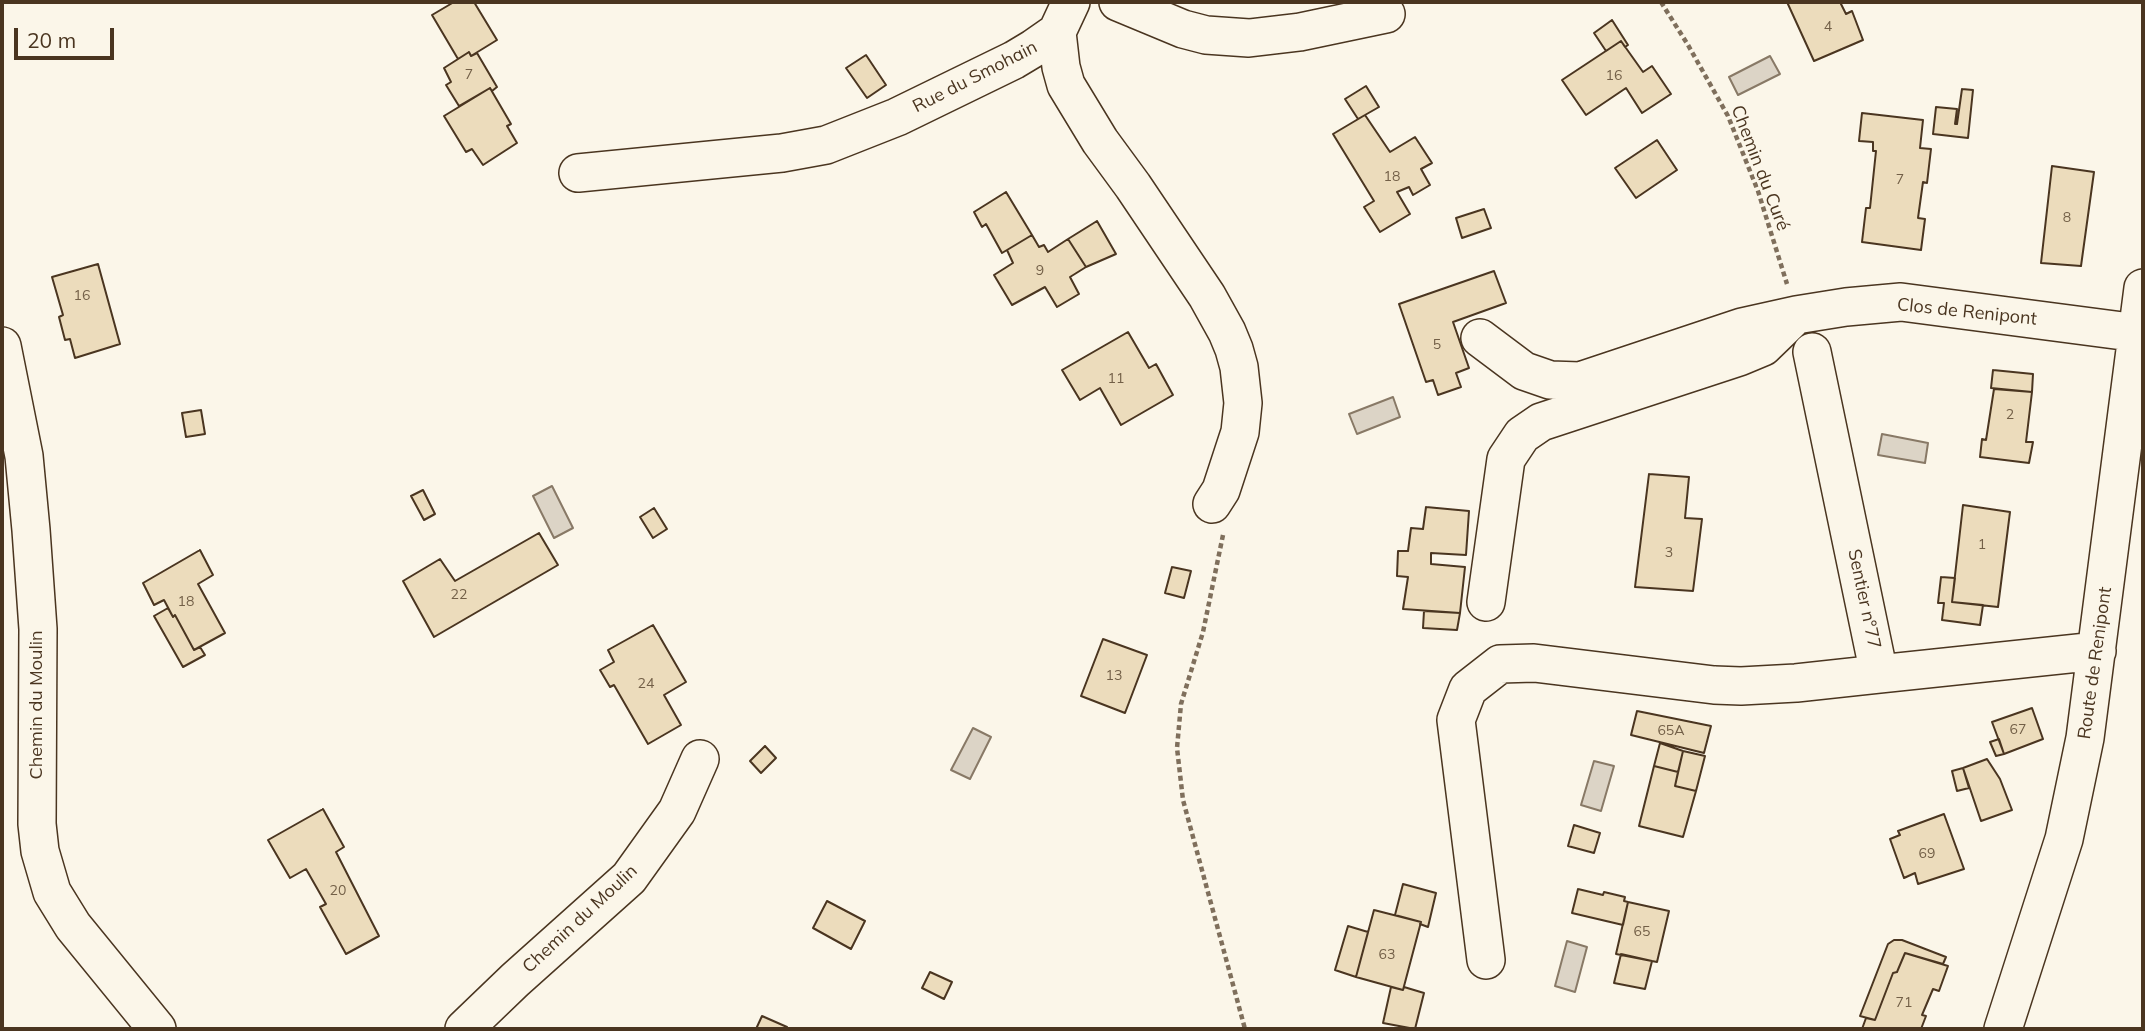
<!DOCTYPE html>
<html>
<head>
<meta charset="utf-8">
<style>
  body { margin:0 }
  #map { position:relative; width:2145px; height:1031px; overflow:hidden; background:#fbf6e9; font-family:Mulish,sans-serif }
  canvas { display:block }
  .frame { position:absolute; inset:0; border:4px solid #4a3520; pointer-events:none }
  .scale { position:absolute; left:14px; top:28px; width:100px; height:32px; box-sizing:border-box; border:4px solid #4a3520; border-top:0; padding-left:9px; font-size:21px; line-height:24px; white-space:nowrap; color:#4a3520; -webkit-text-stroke:5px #fbf6e9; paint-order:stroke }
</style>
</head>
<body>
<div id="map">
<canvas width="2145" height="1031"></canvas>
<div class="frame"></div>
<div class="scale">20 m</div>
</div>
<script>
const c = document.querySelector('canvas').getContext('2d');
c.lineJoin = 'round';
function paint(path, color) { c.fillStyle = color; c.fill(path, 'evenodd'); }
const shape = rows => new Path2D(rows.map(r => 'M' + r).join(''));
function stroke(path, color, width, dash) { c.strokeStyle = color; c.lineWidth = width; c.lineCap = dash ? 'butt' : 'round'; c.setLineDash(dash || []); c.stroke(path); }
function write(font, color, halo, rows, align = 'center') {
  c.font = font + ' Mulish,sans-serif'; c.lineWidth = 5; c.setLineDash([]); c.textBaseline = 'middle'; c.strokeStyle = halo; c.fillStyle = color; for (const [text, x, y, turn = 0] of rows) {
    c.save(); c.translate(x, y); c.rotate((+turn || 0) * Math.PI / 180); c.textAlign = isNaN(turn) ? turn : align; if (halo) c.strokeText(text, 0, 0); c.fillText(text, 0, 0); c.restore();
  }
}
const water = shape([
  [1770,56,1780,74,1738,95,1729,77,1770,56],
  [1393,397,1400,417,1357,434,1349,414,1393,397],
  [1882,434,1928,443,1925,463,1878,455,1882,434],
  [552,486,573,528,554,538,533,496,552,486],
  [973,728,991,737,970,779,951,770,973,728],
  [1594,761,1614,766,1601,811,1581,805,1594,761],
  [1567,941,1587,947,1575,992,1555,986,1567,941]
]);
const building = shape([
  [454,2,474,2,497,40,471,56,469,52,458,59,432,15,454,2],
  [1787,2,1840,2,1846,14,1852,11,1863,40,1814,61,1787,2],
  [1612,20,1628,45,1625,47,1621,41,1606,51,1594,33,1612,20],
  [1621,41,1643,72,1652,66,1671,94,1642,113,1626,88,1586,115,1562,80,1621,41],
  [469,52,471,56,477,53,497,87,492,91,490,88,459,106,446,85,451,82,444,68,469,52],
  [866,55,886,85,867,98,846,68,866,55],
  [1366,86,1379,107,1358,119,1345,99,1366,86],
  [490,88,511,124,507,126,517,143,483,165,472,149,466,152,444,116,490,88],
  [1962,89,1973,90,1968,138,1933,134,1936,107,1957,109,1955,124,1957,124,1962,89],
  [1862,113,1923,120,1920,148,1931,149,1927,183,1923,182,1918,218,1925,219,1921,250,1862,242,1866,208,1870,208,1876,151,1873,151,1873,142,1859,141,1862,113],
  [1365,115,1390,152,1415,137,1432,163,1421,169,1430,185,1413,195,1409,187,1397,192,1410,214,1380,232,1364,207,1374,201,1333,134,1365,115],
  [1657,140,1677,170,1636,198,1615,168,1657,140],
  [2052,166,2094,172,2081,266,2041,263,2052,166],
  [1006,192,1032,235,1002,253,986,224,982,227,974,212,1006,192],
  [1484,209,1491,228,1462,238,1456,218,1484,209],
  [1097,221,1116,254,1086,267,1068,239,1097,221],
  [1032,235,1039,247,1044,245,1048,252,1068,239,1086,267,1070,277,1079,294,1057,307,1045,287,1012,305,994,275,1013,263,1007,250,1032,235],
  [98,264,120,344,75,358,70,339,65,340,59,317,63,315,52,277,98,264],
  [1494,271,1506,303,1453,322,1469,368,1456,373,1461,387,1438,395,1433,380,1426,382,1399,304,1494,271],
  [1128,332,1149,368,1156,364,1173,395,1121,425,1100,388,1080,400,1062,370,1128,332],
  [1993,370,2033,374,2032,392,1991,388,1993,370],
  [1994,389,2032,392,2026,442,2033,442,2029,463,1980,457,1982,439,1986,440,1994,389],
  [201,410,205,434,186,437,182,413,201,410],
  [1649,474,1689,477,1685,518,1702,519,1693,591,1635,587,1649,474],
  [423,490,435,514,424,520,411,496,423,490],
  [1963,505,2010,512,1998,607,1952,602,1963,505],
  [1426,507,1469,511,1466,555,1431,553,1431,564,1465,567,1460,613,1403,609,1408,577,1397,576,1398,551,1408,551,1411,528,1423,529,1426,507],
  [654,508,667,529,653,538,640,517,654,508],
  [539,533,558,565,434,637,403,581,440,559,455,581,539,533],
  [200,550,213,575,198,584,225,633,194,650,175,615,173,617,164,600,154,605,143,583,200,550],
  [1172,567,1191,571,1184,598,1165,593,1172,567],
  [1941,577,1955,578,1952,602,1983,605,1980,625,1942,620,1944,603,1938,603,1941,577],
  [168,608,173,617,175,615,194,650,200,647,205,655,183,667,154,616,168,608],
  [1424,611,1460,613,1457,630,1423,628,1424,611],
  [653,625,686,682,664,695,681,725,648,744,614,685,610,687,600,670,614,662,608,650,653,625],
  [1103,639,1147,655,1125,713,1081,696,1103,639],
  [2032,708,2043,739,2004,754,1992,722,2032,708],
  [1637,711,1711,726,1704,753,1631,735,1637,711],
  [1999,739,2004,754,1996,756,1990,742,1999,739],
  [1660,743,1683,751,1678,772,1654,766,1660,743],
  [765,746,776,758,761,773,750,761,765,746],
  [1683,751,1705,756,1696,791,1675,786,1683,751],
  [1987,759,2000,779,2012,810,1981,821,1963,768,1987,759],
  [1654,766,1678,772,1675,786,1696,791,1683,837,1639,826,1654,766],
  [1963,768,1969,788,1957,791,1952,771,1963,768],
  [323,809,344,847,336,852,379,936,346,954,320,907,326,904,306,869,290,878,268,840,323,809],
  [1944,814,1964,869,1918,884,1915,873,1904,878,1890,839,1900,835,1898,831,1944,814],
  [1574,825,1600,833,1594,853,1568,846,1574,825],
  [1403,884,1436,893,1428,927,1420,924,1421,922,1395,915,1403,884],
  [1578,889,1603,895,1604,892,1625,897,1624,901,1628,902,1623,925,1572,913,1578,889],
  [827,901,865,921,851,949,813,928,827,901],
  [1628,902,1669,911,1657,962,1616,954,1628,902],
  [1374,910,1421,922,1403,990,1356,977,1374,910],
  [1348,926,1368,932,1356,977,1335,970,1348,926],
  [1894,940,1902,940,1946,957,1943,964,1905,953,1897,972,1893,973,1875,1020,1860,1016,1888,944,1894,940],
  [1905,953,1948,966,1939,991,1933,989,1922,1015,1926,1016,1921,1029,1862,1029,1866,1018,1875,1020,1893,973,1897,972,1905,953],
  [1621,954,1652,961,1645,989,1614,983,1621,954],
  [930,972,952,982,944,999,922,988,930,972],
  [1391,987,1403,990,1404,987,1424,993,1415,1029,1383,1023,1391,987],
  [762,1016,787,1027,786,1029,756,1029,762,1016]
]);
const path = shape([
  [1661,2,1688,45,1728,116,1758,191,1787,284],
  [1223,535,1203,632,1181,704,1177,748,1183,800,1245,1029]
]);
const minor = shape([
  [1118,2,1183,29,1206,35,1249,38,1300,32,1386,14],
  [1057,32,1061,67,1066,85,1100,141,1133,186,1207,296,1227,332,1234,349,1239,367,1243,403,1240,432,1221,490,1212,504],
  [1057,32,1071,2],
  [578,173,782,153,826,145,897,117,1014,60,1034,48,1057,32],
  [1480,338,1524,371,1550,380,1580,381,1742,327,1796,315,1846,307,1901,302,2138,333],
  [2,346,24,456,31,530,38,629,37,824,40,851,52,892,73,926,157,1029],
  [1812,352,1879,674,2097,651],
  [1486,602,1506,459,1522,435,1541,422,1739,357,1763,347,1793,318],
  [1486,960,1456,720,1468,689,1500,664,1534,663,1714,685,1741,686,1796,683,1879,674],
  [464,1029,515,980,629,878,677,811,700,759],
  [2003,1029,2064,839,2085,738,2143,288]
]);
const numberNames = [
  ["4",1828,27],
  ["7",469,75],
  ["16",1614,76],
  ["18",1392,177],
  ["7",1900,180],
  ["8",2067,218],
  ["9",1040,271],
  ["16",82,296],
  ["5",1437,345],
  ["11",1116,379],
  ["2",2010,415],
  ["1",1982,545],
  ["3",1669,553],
  ["22",459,595],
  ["18",186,602],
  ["13",1114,676],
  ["24",646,684],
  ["67",2018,730],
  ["65A",1671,731],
  ["69",1927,854],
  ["20",338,891],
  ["65",1642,932],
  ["63",1387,955],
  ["71",1904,1003]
];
const streetNames = [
  ["Rue du Smohain",975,77,-27],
  ["Chemin du Curé",1760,168,69],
  ["Clos de Renipont",1967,312,6],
  ["Sentier n°77",1864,599,78],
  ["Route de Renipont",2095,663,-82],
  ["Chemin du Moulin",37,705,-90],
  ["Chemin du Moulin",580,919,-43]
];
paint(water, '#dcd4c6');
stroke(water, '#887966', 2);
paint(building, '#ecdcbc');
stroke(building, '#4a3520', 2);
stroke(minor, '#4a3520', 40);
stroke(path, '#7f6f5c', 4.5, [5, 3.5]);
stroke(minor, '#fbf6e9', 37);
write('14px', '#725f47', null, numberNames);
write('18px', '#4a3520', '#fbf6e9', streetNames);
</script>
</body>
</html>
